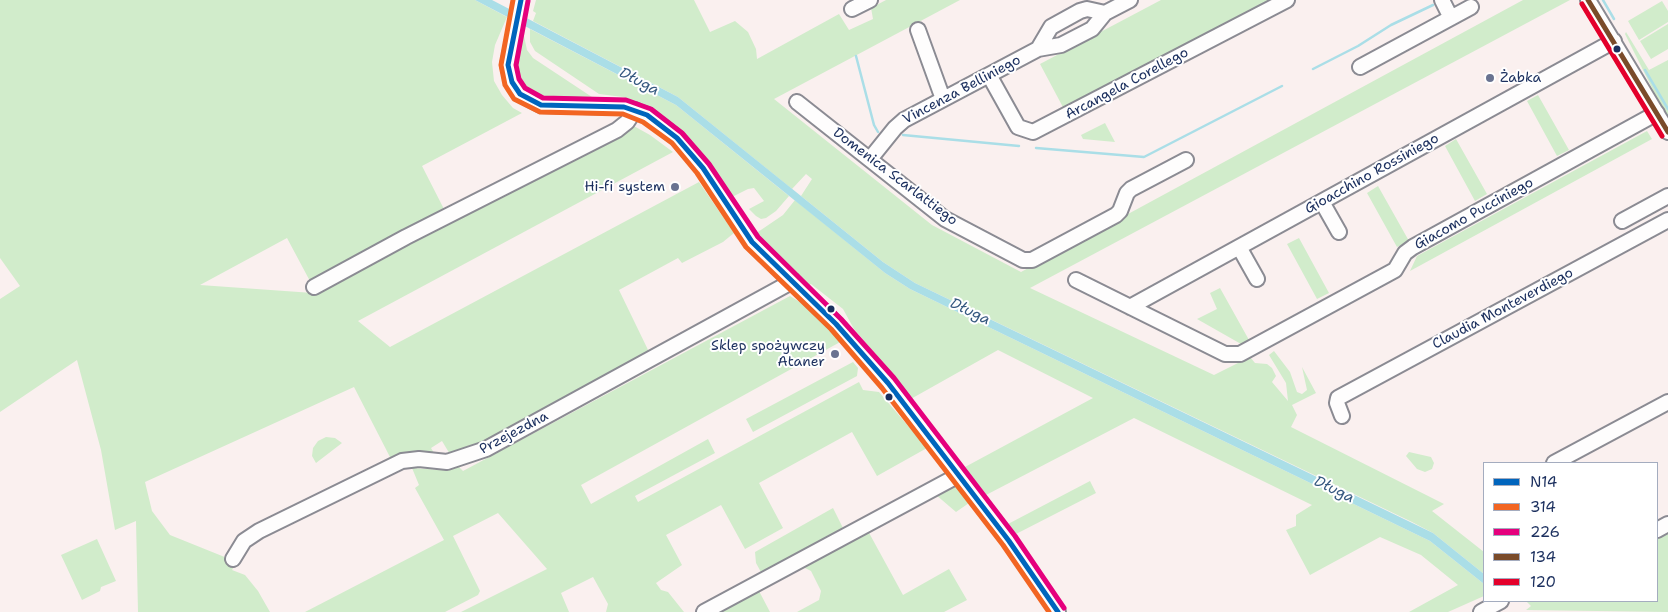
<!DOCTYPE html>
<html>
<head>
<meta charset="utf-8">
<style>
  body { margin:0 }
  #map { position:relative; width:1668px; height:612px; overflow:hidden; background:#faf0ef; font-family:"Shantell Sans",sans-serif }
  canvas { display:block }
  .legend { position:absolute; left:1483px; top:462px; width:175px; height:140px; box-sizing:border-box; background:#fff; border:1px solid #a4acbf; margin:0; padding:6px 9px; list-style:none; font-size:15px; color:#1b2f5e }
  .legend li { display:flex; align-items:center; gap:10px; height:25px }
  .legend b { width:25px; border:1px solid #a4acbf }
</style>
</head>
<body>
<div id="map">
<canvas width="1668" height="612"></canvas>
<ul class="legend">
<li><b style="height:6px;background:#0065bd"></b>N14</li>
<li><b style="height:6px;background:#f26522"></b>314</li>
<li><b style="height:6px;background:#e5007d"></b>226</li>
<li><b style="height:6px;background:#7a4b2a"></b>134</li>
<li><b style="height:6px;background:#e4002b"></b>120</li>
</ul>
</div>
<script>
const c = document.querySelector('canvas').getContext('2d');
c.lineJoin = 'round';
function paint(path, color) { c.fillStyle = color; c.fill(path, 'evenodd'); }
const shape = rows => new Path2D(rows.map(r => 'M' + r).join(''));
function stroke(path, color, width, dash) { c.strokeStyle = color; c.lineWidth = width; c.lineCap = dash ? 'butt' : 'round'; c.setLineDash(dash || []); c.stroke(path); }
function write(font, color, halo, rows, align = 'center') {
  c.font = font + ' "Shantell Sans",sans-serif'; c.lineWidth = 4; c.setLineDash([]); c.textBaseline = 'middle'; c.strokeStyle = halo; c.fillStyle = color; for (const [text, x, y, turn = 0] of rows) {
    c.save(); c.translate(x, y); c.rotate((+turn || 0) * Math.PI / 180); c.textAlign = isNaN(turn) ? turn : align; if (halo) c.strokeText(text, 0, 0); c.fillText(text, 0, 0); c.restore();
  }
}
const green = shape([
  [0,0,475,0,507,17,495,45,492,62,494,81,502,95,513,108,522,113,422,166,446,213,311,283,287,238,200,285,313,293,632,125,650,135,673,152,358,321,390,347,699,182,734,233,723,242,682,263,678,258,619,290,650,354,475,448,470,445,451,456,442,441,431,448,434,453,407,453,391,459,354,387,145,482,152,511,170,535,237,562,232,570,245,575,258,591,270,612,138,612,136,521,115,530,101,450,77,360,0,412,0,299,20,286,0,258],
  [536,0,694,0,710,32,735,21,748,32,756,49,757,59,839,14,849,30,873,19,871,8,886,0,960,0,774,99,932,225,1021,272,1523,0,1570,0,1030,288,1214,375,1250,357,1255,363,1267,364,1272,368,1276,376,1272,382,1288,401,1286,383,1269,355,1274,351,1290,372,1297,392,1302,394,1307,390,1302,367,1316,393,1292,405,1297,415,1291,427,1444,504,1432,511,1484,552,1484,574,1433,533,1412,522,915,283,883,262,801,196,812,179,806,174,792,189,678,97,533,21,536,13,533,11],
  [1161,0,1276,0,1065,111,1040,64],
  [1662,1,1668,11,1668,22,1639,40,1628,21],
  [1668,24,1668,49,1651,59,1640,41],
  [530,29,676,105,789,196,776,211,766,218,761,219,756,216,749,209,764,201,754,188,748,189,730,198,695,146,663,116,623,97,599,94,535,51,530,42],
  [1626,32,1649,70,1668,60,1668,124,1655,102,1658,100,1625,34],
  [521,35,524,36,527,50,533,58,595,99,548,100,526,90,519,79,516,68],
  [1538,95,1569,150,1557,156,1527,101],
  [1105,123,1115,142,1083,139,1081,135],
  [1647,131,1652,139,1410,271,1417,256],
  [1456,139,1487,194,1475,201,1445,146],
  [1378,186,1409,241,1397,247,1367,193],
  [795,200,885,273,910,289,1430,541,1484,584,1484,596,1448,612,1409,612,1458,585,1421,555,1380,537,1310,575,1286,530,1296,526,1296,515,1312,505,1134,418,986,495,965,467,1093,398,998,350,909,400,875,357,877,356,854,329,843,309,811,284,807,286,755,234,783,215],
  [1299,238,1329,293,1317,299,1287,244],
  [1220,288,1249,340,1241,344,1197,319,1217,309,1210,293],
  [790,296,811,309,842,341,581,485,591,504,708,439,715,453,635,496,638,502,859,382,863,390,879,392,927,448,877,476,852,432,759,483,783,528,745,549,721,505,666,535,682,565,656,583,661,590,668,592,684,612,606,612,608,604,593,577,561,593,569,612,461,612,547,569,498,513,453,536,480,591,478,595,445,612,305,612,444,540,415,488,419,485,412,468,442,470,459,467,463,471],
  [853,362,858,368,857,376,753,432,746,419],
  [326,437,335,438,342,443,316,463,312,456,313,448,318,441],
  [1409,452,1431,457,1434,463,1432,469,1425,472,1417,469,1406,456],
  [1090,481,1096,493,1016,534,1008,524],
  [955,484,969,503,956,512,935,494],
  [833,508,844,530,762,574,756,563,755,552],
  [1668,530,1668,612,1526,610,1531,606,1526,601,1657,601,1657,536],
  [868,531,903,595,949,569,967,600,944,612,797,612,819,600,821,591,811,571,803,567],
  [97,539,116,581,101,587,100,591,82,600,61,555],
  [759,591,770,612,722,612]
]);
const water = shape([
  [475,0,492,0,678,97,883,262,915,283,1433,533,1484,574,1484,584,1430,541,910,289,885,273,676,105]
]);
const stream = shape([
  [1603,0,1614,19],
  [856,56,874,125,878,132],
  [1313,69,1358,46,1391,25,1433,5],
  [1645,70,1668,109],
  [903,135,1019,146],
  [1036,148,1144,157,1282,86]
]);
const minor = shape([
  [521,0,508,65,512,82,520,94,541,105,624,107,647,115,677,138,703,168,752,242,836,324,888,383,1009,541,1058,612],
  [1442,0,1451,18],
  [1588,0,1668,132],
  [852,9,870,0],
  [918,30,943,99],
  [1038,49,1051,27,1080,11,1087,9,1105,13],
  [1360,67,1471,7],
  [989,75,1018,127,1033,132,1287,0],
  [797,102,945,219,1023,260,1032,260,1116,215,1120,211,1127,193,1131,189,1186,160],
  [870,159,895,128,904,120,1038,49,1061,45,1092,29,1105,13,1130,0],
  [1322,202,1339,232],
  [1622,221,1668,196],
  [1239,247,1257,279],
  [1076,280,1225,354,1240,354,1395,270,1405,253,1413,247,1657,113],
  [314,287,406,237,617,130,627,122,635,110],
  [1130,307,1614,41],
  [1342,416,1337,403,1338,398,1668,220],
  [1554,463,1668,402],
  [1657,530,1668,524],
  [233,559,244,541,259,531,402,461,419,459,447,462,486,449,793,281],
  [704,612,959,475],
  [1481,612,1501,601]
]);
const bus1 = shape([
  [521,0,508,65,512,82,520,94,541,105,624,107,647,115,677,138,703,168,752,242,836,324,888,383,1009,541,1058,612]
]);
const bus2 = shape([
  [513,0,501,65,505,85,514,99,540,112,623,114,643,122,672,143,697,173,746,247,831,329,882,388,1003,545,1049,612]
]);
const bus3 = shape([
  [528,1,516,65,519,79,525,88,543,98,626,100,651,109,682,133,709,164,758,237,841,319,894,378,1015,536,1064,608]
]);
const bus4 = shape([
  [1588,0,1668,132]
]);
const bus5 = shape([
  [1582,4,1662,136]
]);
const markers = [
  [1617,49,4.5,"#1b2f5e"],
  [1490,78,5,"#697391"],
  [675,187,5,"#697391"],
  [831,309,4.5,"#1b2f5e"],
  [835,354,5,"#697391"],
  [889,397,4.5,"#1b2f5e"]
];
const poiNames = [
  ["Żabka",1500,78,"left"],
  ["Hi-fi system",665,187],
  ["Sklep spożywczy",825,346],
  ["Ataner",825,362]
];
const streetNames = [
  ["Arcangela Corellego",1127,84,-28],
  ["Vincenza Belliniego",962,90,-28],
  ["Gioacchino Rossiniego",1372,174,-29],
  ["Domenica Scarlattiego",895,177,37],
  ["Giacomo Pucciniego",1474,214,-29],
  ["Claudia Monteverdiego",1503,309,-28],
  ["Przejezdna",514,433,-28]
];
const waterNames = [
  ["Długa",639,82,28],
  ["Długa",970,312,26],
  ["Długa",1334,490,26]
];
paint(green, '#d1eccb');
paint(water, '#aadee7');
stroke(stream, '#aadee7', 2.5);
stroke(minor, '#8b8b93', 18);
stroke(minor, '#fefdfd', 14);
stroke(bus1, '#0065bd', 5);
stroke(bus2, '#f26522', 5);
stroke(bus3, '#e5007d', 5);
stroke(bus4, '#7a4b2a', 5);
stroke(bus5, '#e4002b', 5);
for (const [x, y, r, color] of markers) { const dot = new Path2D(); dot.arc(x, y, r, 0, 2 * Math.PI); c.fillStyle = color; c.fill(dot); stroke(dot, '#fff', 2); }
write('14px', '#1b2f5e', '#fff', poiNames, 'right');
write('14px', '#1b2f5e', '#fff', streetNames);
write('italic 15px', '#365980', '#fff', waterNames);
</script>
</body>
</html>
